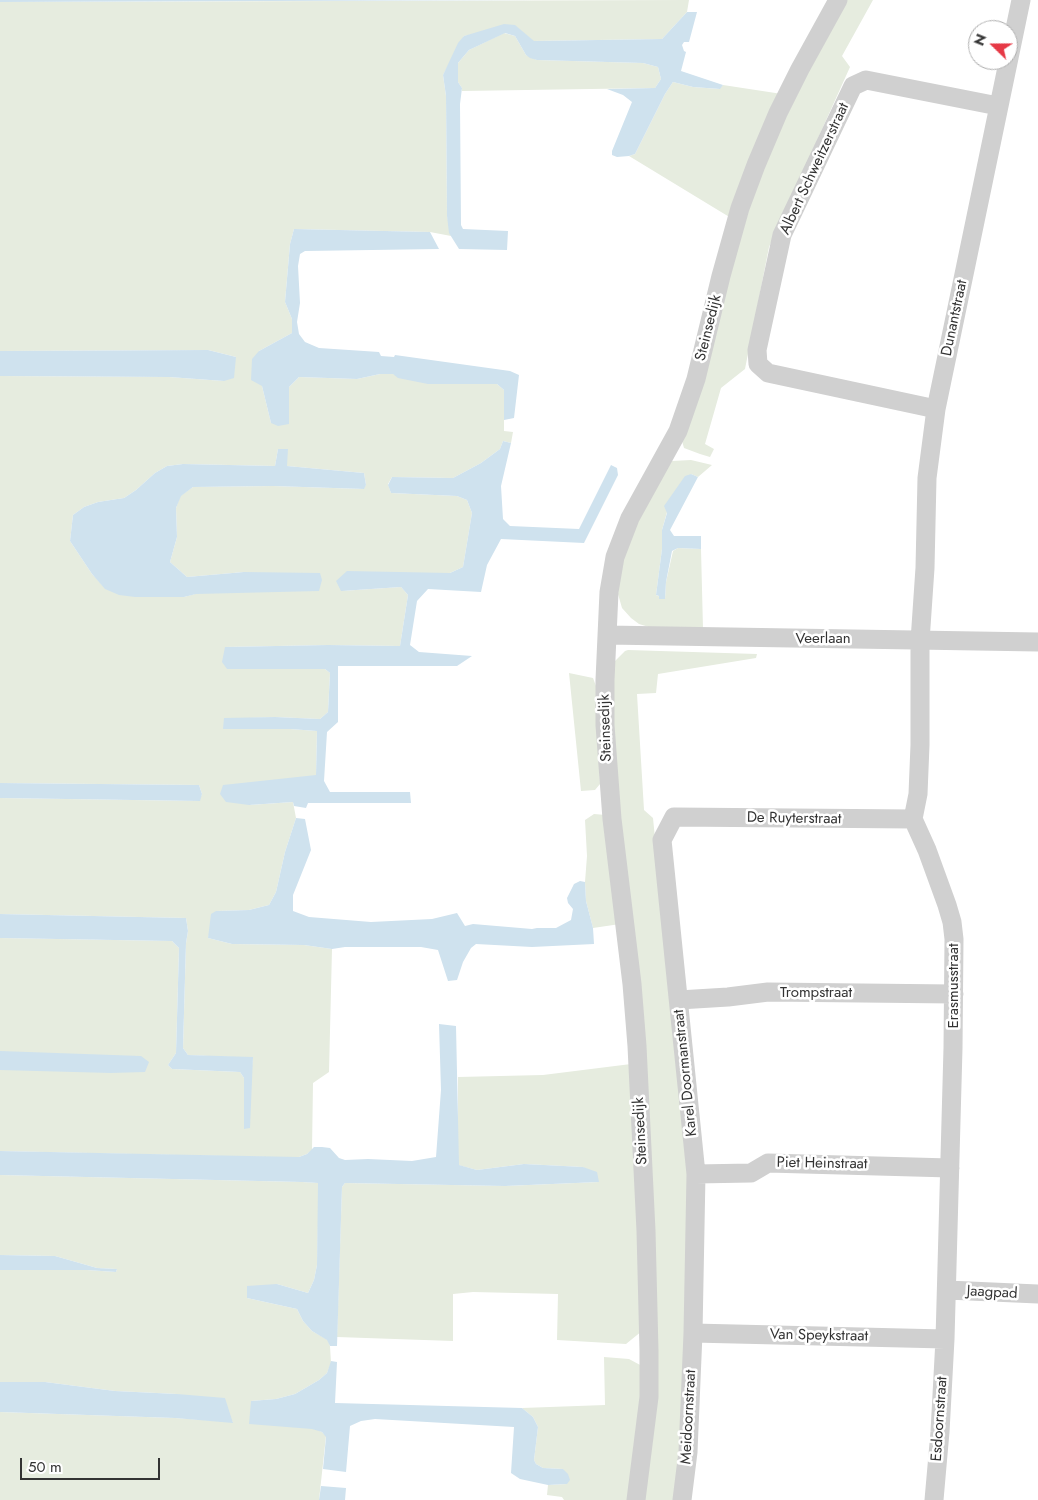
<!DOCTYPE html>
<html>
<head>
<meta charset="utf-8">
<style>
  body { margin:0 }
  #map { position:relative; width:1038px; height:1500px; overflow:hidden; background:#fff; font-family:Jost,sans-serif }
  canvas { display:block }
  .north { position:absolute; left:968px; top:20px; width:50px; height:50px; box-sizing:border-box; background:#fff; border:1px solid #adadad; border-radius:50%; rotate:292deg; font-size:14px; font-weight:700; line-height:20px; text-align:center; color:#333 }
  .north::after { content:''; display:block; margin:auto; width:18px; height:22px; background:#e63946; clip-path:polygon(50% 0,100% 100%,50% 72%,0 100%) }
  .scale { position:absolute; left:20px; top:1458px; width:140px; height:22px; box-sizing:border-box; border:2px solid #333; border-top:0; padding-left:6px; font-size:15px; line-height:18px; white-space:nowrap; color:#333; -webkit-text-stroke:4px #fff; paint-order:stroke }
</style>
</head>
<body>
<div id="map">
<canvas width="1038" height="1500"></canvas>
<div class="north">N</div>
<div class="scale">50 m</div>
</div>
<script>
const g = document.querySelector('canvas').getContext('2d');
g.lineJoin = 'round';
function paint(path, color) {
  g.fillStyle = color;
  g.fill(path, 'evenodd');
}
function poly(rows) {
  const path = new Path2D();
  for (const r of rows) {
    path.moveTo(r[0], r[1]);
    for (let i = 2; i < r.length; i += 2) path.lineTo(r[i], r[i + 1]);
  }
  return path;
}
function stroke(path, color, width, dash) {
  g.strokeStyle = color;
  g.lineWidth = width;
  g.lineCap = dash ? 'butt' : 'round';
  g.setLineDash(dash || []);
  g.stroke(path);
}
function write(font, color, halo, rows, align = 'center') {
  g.font = font + ' Jost,sans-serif';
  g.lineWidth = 5;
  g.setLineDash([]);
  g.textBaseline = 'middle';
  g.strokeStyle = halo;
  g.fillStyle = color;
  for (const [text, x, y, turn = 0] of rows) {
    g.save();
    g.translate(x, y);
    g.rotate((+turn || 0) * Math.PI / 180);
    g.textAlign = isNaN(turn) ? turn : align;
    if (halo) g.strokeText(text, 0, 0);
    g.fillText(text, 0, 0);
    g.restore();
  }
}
paint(poly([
  [689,0,687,12,662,39,533,41,515,26,464,36,443,75,446,96,447,215,451,236,430,232,294,229,290,244,285,302,292,319,292,333,259,351,262,386,271,423,289,424,289,387,299,377,357,379,380,374,393,374,470,383,497,384,504,390,504,431,513,432,511,443,503,441,500,449,481,463,453,478,392,477,388,484,391,493,457,496,467,500,472,513,463,567,450,573,341,591,401,587,408,595,400,646,328,645,225,647,325,669,330,673,328,712,320,719,275,717,224,719,290,729,317,731,316,775,249,805,293,802,296,818,285,852,276,892,269,905,249,910,216,911,208,938,232,944,304,945,332,949,329,1072,313,1083,312,1150,307,1154,299,1157,267,1157,0,1151,0,938,172,941,179,948,176,1053,168,1065,172,1069,240,1072,244,1078,244,1129,253,1058,188,1055,183,1048,186,943,188,931,186,918,0,914,0,798,199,801,202,794,199,785,0,783,0,376,169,377,224,381,236,357,208,350,0,351,0,2],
  [278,449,287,466,364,473,366,485,363,489,273,486,193,487,180,496,176,508,177,537,170,562,187,577,244,572,195,594,184,597,106,589,92,574,70,541,73,515,84,507,98,502,124,498,136,490,155,473,167,466,183,464,275,466],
  [844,0,873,0,842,56,850,67,769,247,745,369,721,388,705,444,714,449,710,457,700,454,684,448,682,441,761,168],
  [504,33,515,36,526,55,537,60,643,63,658,67,661,79,655,88,462,91,462,88,458,82,458,63,469,50],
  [673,82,693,87,719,89,723,85,782,94,731,218,629,156,635,154,665,94],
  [691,460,712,465,698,477,691,474,671,498,662,530,662,549,656,595,665,599,666,582,673,551,678,548,701,549,703,629,649,627,639,624,631,618,622,608,618,594,622,556,635,520,672,461],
  [628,650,757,654,756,658,658,674,656,693,637,694,644,810,653,818,688,1170,687,1286,677,1500,641,1500,653,1398,610,724,615,661,625,651],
  [569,673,593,678,596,686,600,784,595,790,581,791],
  [594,814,606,815,620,924,593,928,586,901,585,882,587,856,585,820],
  [631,1064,642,1331,626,1344,557,1340,558,1294,473,1292,453,1294,453,1341,337,1337,342,1187,345,1183,505,1186,599,1182,583,1167,524,1164,477,1170,458,1165,458,1077,543,1075],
  [0,1175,302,1182,319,1183,317,1265,314,1280,308,1293,277,1284,247,1298,297,1309,303,1321,312,1331,328,1340,330,1346,331,1363,327,1373,319,1380,295,1394,276,1399,251,1401,322,1432,326,1436,319,1500,0,1500,0,1412,175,1418,233,1422,177,1394,115,1391,45,1382,0,1382,0,1270,87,1270,116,1272,117,1269,97,1268,55,1256,0,1255],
  [604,1357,629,1359,642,1366,643,1395,630,1500,564,1500,562,1497,547,1495,548,1485,567,1484,563,1469,543,1468,536,1464,534,1460,538,1427,533,1417,522,1408,605,1405]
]), '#e6ecdf');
paint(poly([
  [0,0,535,0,0,2],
  [687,12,697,12,689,42,684,42,682,45,684,51,686,52,681,71,723,85,720,89,693,87,673,82,665,94,635,154,629,156,617,157,612,155,612,151,632,102,623,95,607,89,655,88,661,79,658,67,643,63,537,60,530,58,526,55,515,36,505,33,469,50,458,63,458,82,462,88,460,104,461,225,463,229,508,231,507,250,459,249,449,233,447,216,446,96,443,75,458,43,464,36,504,24,515,25,534,41,662,39],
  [294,229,430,232,439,249,305,251,300,254,298,266,300,303,297,322,299,334,305,342,319,348,379,352,381,356,394,357,395,355,510,371,519,375,514,418,504,420,504,390,497,384,428,384,398,378,393,374,380,374,357,379,299,377,289,387,289,424,278,426,271,423,262,386,251,380,252,359,259,351,292,333,292,319,285,302,290,244],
  [208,350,236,357,234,378,224,381,169,377,0,376,0,351],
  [503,441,511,443,501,486,503,519,510,526,579,529,611,465,617,468,618,475,584,543,501,539,487,565,481,592,428,589,417,601,410,645,419,652,472,656,457,666,338,666,338,722,327,732,324,781,330,792,410,792,411,803,308,803,306,808,294,806,293,802,249,805,226,802,220,794,223,785,316,775,317,731,290,729,223,729,224,718,275,717,320,719,328,712,330,673,325,669,227,669,222,662,225,647,328,645,400,646,408,595,401,587,341,591,336,581,347,571,450,573,463,567,472,513,467,500,457,496,391,493,388,485,392,477,453,478,481,463,500,449],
  [278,449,288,449,287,466,364,473,366,485,364,489,273,486,193,487,181,496,176,508,177,537,170,562,187,577,244,572,320,573,322,580,319,591,196,594,184,597,135,597,119,595,105,589,92,574,70,541,73,515,84,507,98,502,124,498,136,490,155,473,167,466,183,464,275,466],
  [691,474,698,477,670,530,674,536,701,536,701,549,678,548,672,551,666,582,665,599,659,599,659,596,656,595,662,549,662,530,667,513,664,506,685,476],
  [0,783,199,785,202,794,200,801,0,798],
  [296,818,305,819,311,850,293,895,293,911,309,917,371,922,432,919,457,913,465,926,473,924,532,929,537,928,556,928,571,920,573,909,568,903,567,898,574,884,580,881,585,882,586,901,593,928,594,944,532,947,476,944,471,948,463,962,457,980,448,981,438,950,421,947,345,947,332,949,304,945,232,944,208,938,211,914,216,911,249,910,269,905,276,892,285,852],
  [0,914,186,918,188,931,186,943,183,1048,188,1055,253,1057,250,1128,244,1129,244,1078,240,1072,172,1069,168,1065,176,1053,179,948,172,941,0,938],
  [439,1024,456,1026,459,1165,477,1170,524,1164,583,1167,597,1172,599,1182,505,1186,345,1183,342,1187,337,1346,330,1346,327,1340,312,1331,303,1321,297,1309,247,1298,247,1286,277,1284,308,1293,314,1280,317,1265,318,1183,302,1182,0,1175,0,1151,299,1157,307,1154,314,1147,322,1147,330,1148,339,1158,345,1160,368,1159,412,1161,436,1157,441,1090],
  [0,1051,141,1056,149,1062,145,1072,111,1073,0,1070],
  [0,1255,55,1256,97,1268,117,1269,116,1272,87,1270,0,1270],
  [331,1361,337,1362,335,1403,522,1408,533,1417,538,1427,534,1460,536,1464,543,1468,563,1469,568,1474,570,1480,567,1484,548,1485,520,1479,511,1473,514,1427,375,1419,361,1421,350,1426,346,1472,323,1469,326,1437,322,1432,312,1429,249,1424,251,1401,276,1399,295,1394,319,1380,327,1373],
  [0,1382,45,1382,115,1391,177,1394,225,1398,233,1423,175,1418,0,1412],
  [321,1486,346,1488,345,1500,319,1500]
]), '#cfe2ee');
stroke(poly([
  [936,409,768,373,758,364,757,350,782,235,853,86,866,80,998,106],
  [607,635,1038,642],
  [679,1000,728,997,768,992,954,994],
  [696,1174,751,1173,768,1163,950,1168],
  [947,1290,1038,1294],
  [693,1333,945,1339],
  [636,1500,649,1397,649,1351,646,1231,637,1046,632,984,612,819,605,725,605,680,609,592,615,557,630,518,678,431,696,379,721,276,740,208,756,165,778,113,800,69,838,0],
  [682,1500,688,1452,693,1333,696,1174,662,840,674,817,913,819],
  [934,1500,940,1432,945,1339,953,1048,954,939,952,922,947,905,927,850,913,819,918,794,920,745,920,641,925,568,927,478,936,409,1021,0]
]), '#d0d0d0', 19);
write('15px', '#333', '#fff', [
  ["Albert Schweitzerstraat",815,169,-65],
  ["Dunantstraat",955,318,-78],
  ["Steinsedijk",709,328,-76],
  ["Veerlaan",823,639],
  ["Steinsedijk",606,728,-92],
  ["De Ruyterstraat",794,819,1],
  ["Erasmusstraat",954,986,-90],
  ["Trompstraat",816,993],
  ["Karel Doormanstraat",686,1073,-96],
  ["Steinsedijk",641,1131,-93],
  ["Piet Heinstraat",822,1164,1],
  ["Jaagpad",992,1293,3],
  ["Van Speykstraat",819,1336,1],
  ["Meidoornstraat",689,1417,-87],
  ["Esdoornstraat",940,1419,-86]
]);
</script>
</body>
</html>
